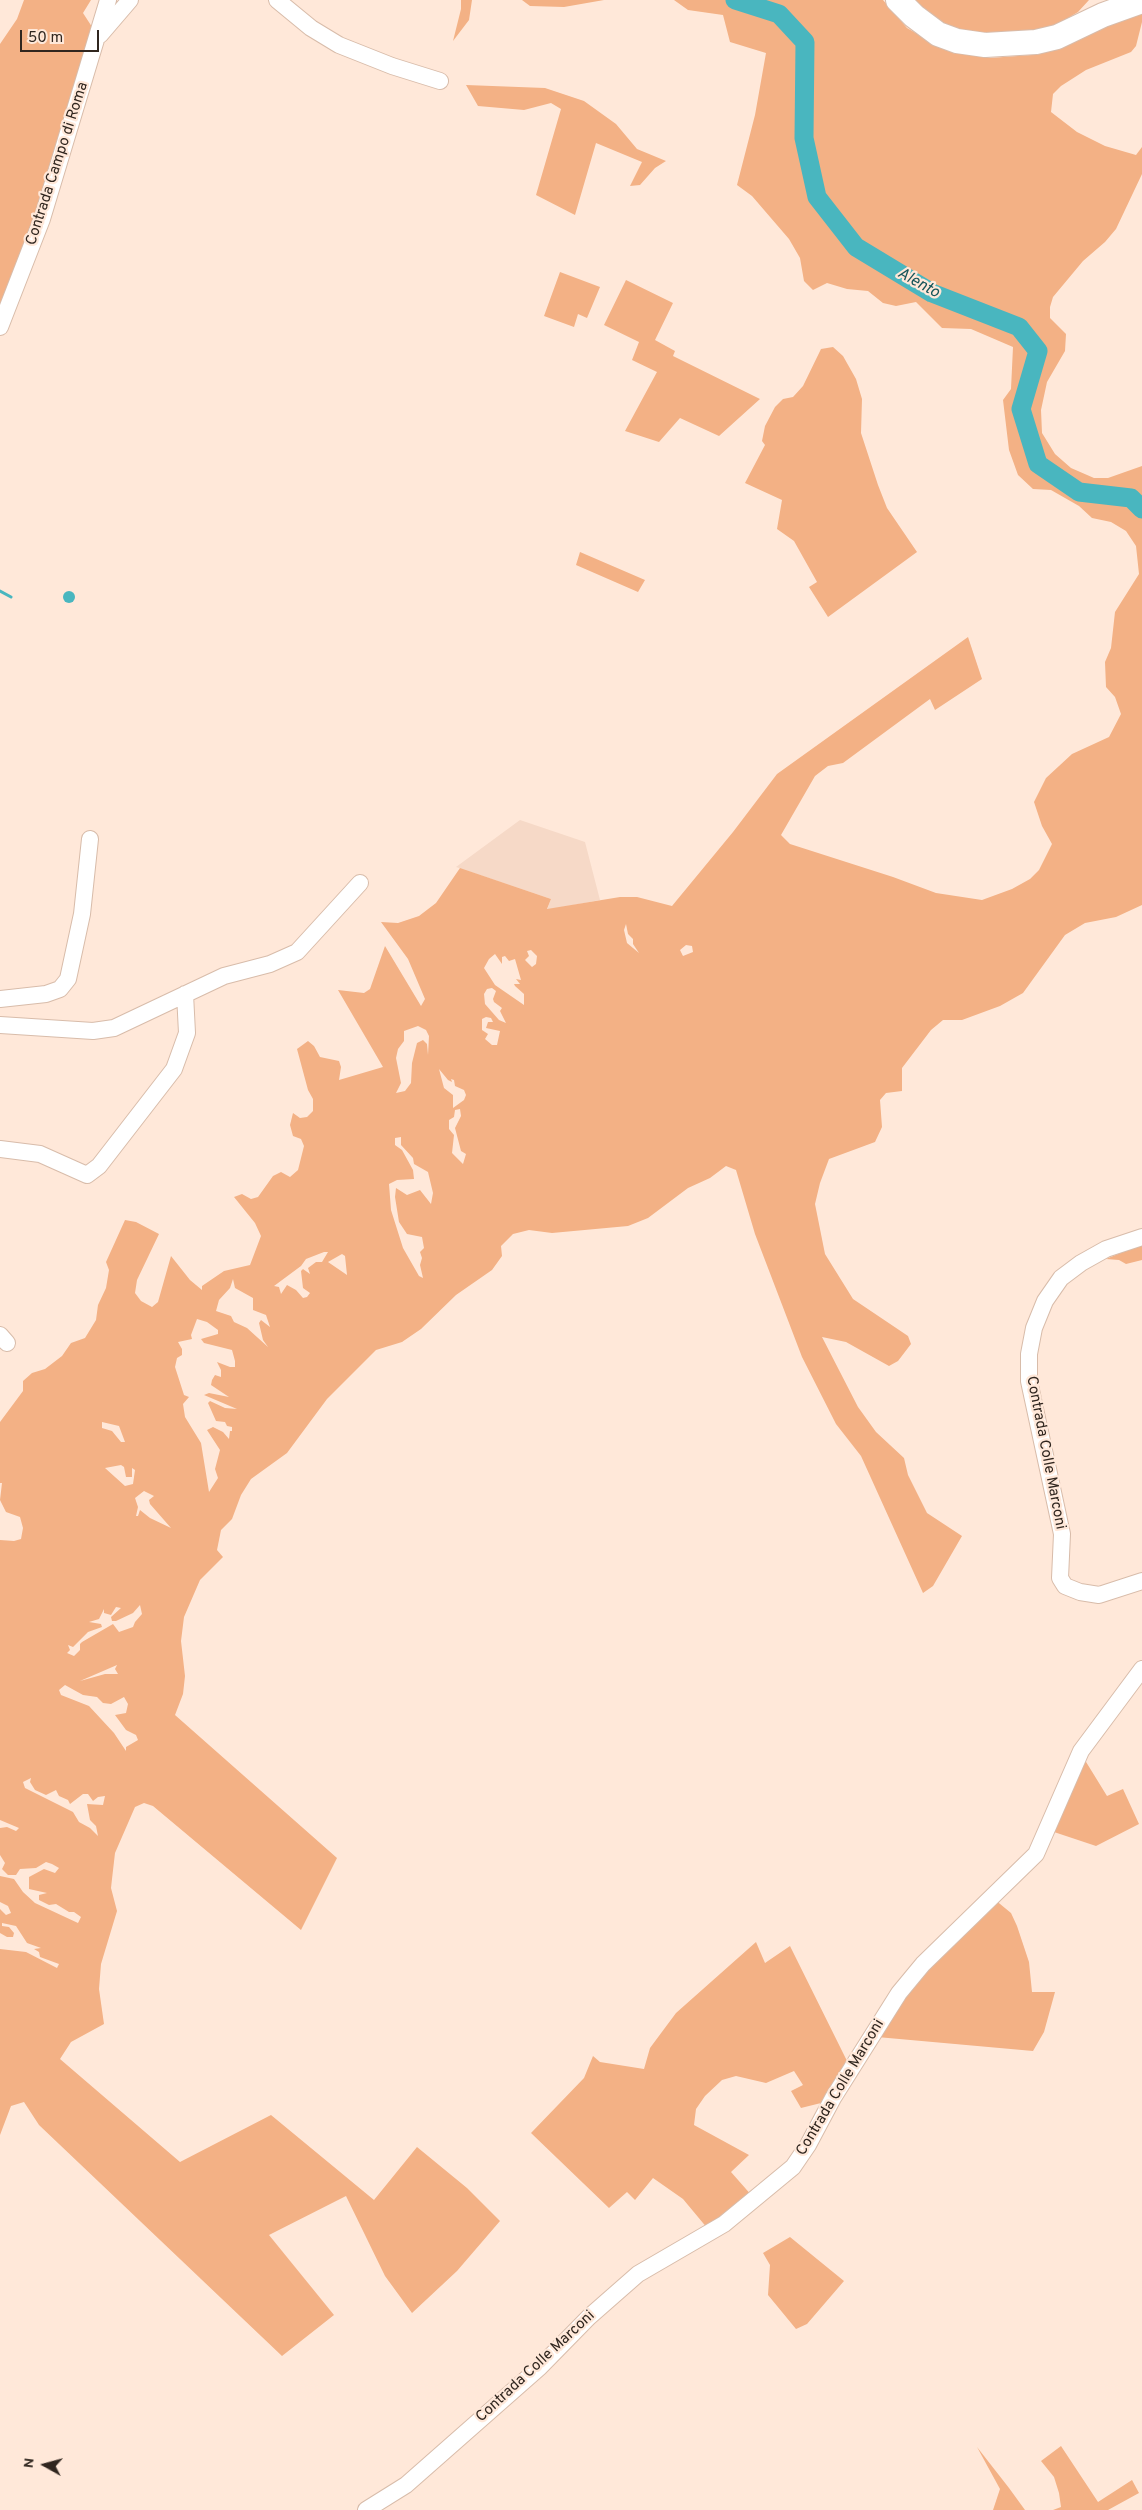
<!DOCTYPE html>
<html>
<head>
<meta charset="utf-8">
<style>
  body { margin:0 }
  #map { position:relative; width:1142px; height:2510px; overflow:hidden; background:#ffe8d9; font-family:Overpass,sans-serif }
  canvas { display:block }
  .north { position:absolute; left:20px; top:2440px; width:50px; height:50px; -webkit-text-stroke:4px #ffe8d9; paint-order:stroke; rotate:277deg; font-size:14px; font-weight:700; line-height:20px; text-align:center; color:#30261f }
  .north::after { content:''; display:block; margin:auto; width:18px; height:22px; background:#30261f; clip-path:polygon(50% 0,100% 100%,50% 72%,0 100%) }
  .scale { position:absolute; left:20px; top:30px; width:79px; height:22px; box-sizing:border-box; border:2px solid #30261f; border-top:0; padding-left:6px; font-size:15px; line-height:18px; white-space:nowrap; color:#30261f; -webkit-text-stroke:4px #ffe8d9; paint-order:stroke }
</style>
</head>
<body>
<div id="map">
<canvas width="1142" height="2510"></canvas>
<div class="north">N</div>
<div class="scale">50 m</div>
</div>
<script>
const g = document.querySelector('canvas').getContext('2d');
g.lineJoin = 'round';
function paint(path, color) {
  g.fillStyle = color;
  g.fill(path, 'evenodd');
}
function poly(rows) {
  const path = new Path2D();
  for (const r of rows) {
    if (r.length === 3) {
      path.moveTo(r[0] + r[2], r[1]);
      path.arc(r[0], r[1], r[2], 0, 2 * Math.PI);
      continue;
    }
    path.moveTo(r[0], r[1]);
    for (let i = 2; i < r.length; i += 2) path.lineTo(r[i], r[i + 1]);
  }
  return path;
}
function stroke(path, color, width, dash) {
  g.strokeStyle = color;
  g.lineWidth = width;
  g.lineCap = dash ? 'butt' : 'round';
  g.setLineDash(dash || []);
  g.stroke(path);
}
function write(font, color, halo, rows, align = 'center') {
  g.font = font + ' Overpass,sans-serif';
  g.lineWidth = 4.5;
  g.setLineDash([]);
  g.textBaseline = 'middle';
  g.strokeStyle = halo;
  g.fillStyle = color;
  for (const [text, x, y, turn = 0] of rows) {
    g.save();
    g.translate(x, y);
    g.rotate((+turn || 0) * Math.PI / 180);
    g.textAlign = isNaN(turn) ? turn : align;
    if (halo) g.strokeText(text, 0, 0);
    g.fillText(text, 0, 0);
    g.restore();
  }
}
paint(poly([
  [520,820,585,842,600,900,547,910,551,899,456,867]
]), '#f6d9c7');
paint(poly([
  [24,0,91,0,83,13,94,30,87,40,87,54,71,113,0,321,0,44,17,19],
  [461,0,472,0,469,20,453,41,461,9],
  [522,0,604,0,564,7,530,6],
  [674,0,883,0,907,28,933,43,952,52,990,58,1031,55,1058,47,1142,8,1142,22,1136,46,1131,52,1086,70,1061,86,1053,94,1051,112,1077,132,1105,146,1136,155,1142,147,1142,174,1116,229,1105,242,1083,261,1053,297,1050,307,1050,318,1066,334,1065,351,1047,382,1041,410,1042,433,1055,454,1071,468,1094,478,1108,478,1142,466,1142,905,1116,917,1085,923,1065,935,1023,993,1000,1006,962,1020,943,1020,931,1030,902,1068,902,1091,886,1093,880,1100,882,1127,875,1142,829,1159,820,1183,815,1204,825,1254,853,1299,908,1336,911,1344,898,1361,889,1366,846,1342,822,1337,858,1407,876,1432,904,1458,908,1475,927,1513,962,1536,933,1586,923,1593,861,1456,836,1424,802,1357,755,1234,736,1170,726,1166,710,1178,688,1188,648,1218,628,1226,552,1233,529,1230,513,1234,501,1246,502,1256,492,1270,456,1295,421,1329,402,1342,376,1350,327,1399,287,1453,251,1479,241,1495,232,1519,221,1530,217,1550,223,1557,200,1580,184,1617,181,1641,185,1676,183,1694,175,1715,337,1858,301,1930,153,1806,144,1803,135,1807,115,1853,112,1879,111,1888,117,1911,101,1964,99,1989,104,2024,71,2042,60,2059,180,2162,271,2115,374,2200,417,2147,467,2188,500,2221,457,2271,412,2313,385,2276,346,2196,269,2235,334,2315,282,2356,39,2125,24,2102,11,2106,0,2135,0,1949,26,1952,57,1968,59,1964,40,1957,39,1952,34,1949,41,1948,27,1943,16,1926,2,1923,2,1926,9,1927,14,1933,13,1937,7,1937,0,1933,0,1909,6,1915,11,1913,8,1906,0,1902,0,1876,14,1879,23,1892,35,1903,78,1923,81,1917,74,1912,69,1912,56,1904,49,1905,39,1900,39,1895,47,1893,29,1889,29,1877,44,1869,55,1873,59,1868,52,1864,46,1862,36,1868,20,1869,16,1875,8,1875,2,1869,5,1863,0,1855,0,1828,7,1827,16,1831,19,1828,0,1820,0,1540,14,1541,21,1539,23,1528,20,1517,6,1512,0,1500,2,1483,0,1483,0,1422,23,1391,23,1381,32,1373,45,1369,62,1356,71,1343,85,1338,96,1320,98,1305,106,1288,109,1270,106,1262,125,1220,136,1222,159,1234,137,1280,135,1293,141,1301,152,1307,158,1302,171,1256,190,1280,202,1290,202,1286,224,1271,250,1265,261,1236,255,1223,234,1197,242,1194,251,1199,258,1197,273,1176,281,1172,290,1177,298,1170,304,1146,301,1139,293,1136,290,1125,293,1113,300,1118,307,1117,313,1111,313,1099,308,1090,297,1049,308,1041,314,1046,320,1057,339,1061,341,1067,339,1080,383,1067,338,990,364,993,370,989,385,946,421,1006,425,999,408,959,381,922,398,923,419,916,436,903,460,868,551,899,547,909,620,897,637,897,672,906,733,832,777,774,968,637,982,679,935,710,930,699,843,763,828,766,815,776,781,835,790,844,893,877,936,893,982,900,1012,889,1030,879,1039,870,1052,844,1042,826,1034,802,1046,778,1072,754,1109,737,1121,714,1115,697,1106,687,1105,662,1111,648,1115,612,1139,574,1136,546,1126,531,1111,522,1092,518,1079,506,1051,490,1033,489,1018,475,1009,450,1003,400,1011,389,1013,347,971,329,942,328,916,302,896,306,883,303,868,291,847,289,827,283,813,290,804,281,800,258,789,239,752,196,737,185,755,115,766,53,730,42,723,15,688,10],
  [626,924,628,934,633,939,633,944,639,953,627,943,624,930],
  [686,945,692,946,693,952,683,956,680,950],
  [531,950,537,956,536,964,532,967,525,960,529,956,527,951],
  [495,954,502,964,502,957,505,956,509,961,515,959,521,980,516,979,520,984,514,984,515,986,524,994,524,1005,495,985,484,968,489,959],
  [492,988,496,991,493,999,494,1002,502,1008,500,1011,506,1023,499,1020,485,1004,484,994,487,989],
  [486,1017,491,1018,493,1022,488,1022,486,1028,500,1031,497,1045,492,1045,485,1039,488,1034,482,1030,482,1019],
  [418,1026,426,1030,429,1036,428,1055,427,1044,423,1040,417,1043,412,1063,411,1083,405,1091,396,1093,401,1083,396,1058,398,1049,404,1041,404,1031],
  [439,1069,448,1080,452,1082,451,1079,454,1080,455,1086,464,1090,466,1095,464,1100,453,1108,453,1095,444,1088],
  [460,1109,461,1116,455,1128,461,1151,466,1154,463,1164,452,1153,454,1135,449,1129,449,1120,454,1117,455,1110],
  [401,1137,401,1145,413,1158,414,1164,428,1172,433,1193,431,1204,420,1190,407,1195,396,1188,395,1197,399,1222,407,1234,422,1237,424,1248,420,1252,422,1258,420,1265,423,1278,419,1276,403,1248,391,1210,389,1184,397,1180,414,1179,413,1170,402,1150,395,1145,395,1138],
  [324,1252,328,1252,322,1262,316,1262,308,1268,310,1274,303,1269,301,1271,303,1288,310,1293,307,1297,303,1298,296,1290,287,1285,281,1294,279,1287,274,1286,301,1266,306,1259],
  [342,1254,345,1256,347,1275,328,1262],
  [233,1279,235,1288,253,1298,253,1310,266,1315,270,1327,261,1320,259,1323,263,1340,268,1347,247,1328,234,1322,231,1316,216,1311,219,1300,230,1288],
  [197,1319,207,1322,218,1330,218,1334,201,1339,204,1343,232,1350,235,1361,235,1367,230,1367,217,1362,221,1370,221,1377,215,1375,212,1380,211,1385,229,1397,209,1393,204,1395,237,1409,225,1408,210,1401,208,1403,216,1421,225,1422,227,1426,232,1427,232,1431,230,1431,229,1439,223,1432,213,1427,207,1430,220,1450,215,1469,218,1478,209,1492,201,1443,185,1417,183,1404,189,1397,184,1395,175,1367,177,1358,182,1355,182,1349,178,1342,192,1339,191,1335],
  [102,1422,119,1426,125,1442,121,1442,112,1431,102,1428],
  [121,1465,124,1467,126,1477,132,1477,132,1468,135,1470,133,1484,125,1486,105,1468],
  [144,1491,154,1496,149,1500,150,1504,171,1528,150,1518,140,1510,138,1516,136,1516,138,1507,135,1498],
  [140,1605,142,1614,135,1622,133,1627,119,1632,113,1624,82,1642,80,1644,80,1650,74,1656,67,1653,70,1650,68,1645,73,1647,88,1632,102,1627,101,1624,89,1622,99,1619,104,1609,104,1613,111,1615,116,1607,121,1608,111,1617,112,1621,116,1621,133,1613],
  [117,1665,115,1669,118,1674,105,1674,80,1681],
  [65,1685,83,1695,97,1697,103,1703,111,1704,124,1697,128,1704,126,1713,115,1715,126,1730,136,1735,138,1740,126,1747,126,1751,114,1733,89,1706,61,1695,59,1690],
  [31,1778,30,1782,35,1790,46,1795,56,1790,59,1796,68,1800,70,1804,83,1794,88,1794,93,1801,98,1797,105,1796,103,1805,87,1804,90,1820,96,1826,98,1836,90,1828,79,1822,73,1812,25,1788,23,1782],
  [908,0,1089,0,1078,12,1063,21,1025,37,957,33],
  [466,85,545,88,584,101,616,124,637,149,666,161,655,168,640,185,630,186,642,162,596,143,575,215,536,195,561,109,551,103,524,110,478,106],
  [560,272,600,287,587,318,578,314,574,327,544,316],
  [626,280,673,303,655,340,675,351,673,356,760,399,719,436,680,418,659,442,625,431,657,372,632,360,639,342,604,325],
  [833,347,843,356,856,379,862,399,861,433,878,485,887,508,917,552,828,617,809,587,817,582,794,541,777,529,782,500,745,483,765,445,762,441,765,426,775,407,783,399,793,397,803,386,821,349],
  [580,552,645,580,638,592,576,565],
  [1142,1244,1142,1260,1126,1264,1119,1260,1106,1259],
  [1083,1757,1107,1796,1123,1789,1139,1824,1096,1846,1054,1832],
  [994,1899,1011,1913,1017,1926,1029,1962,1032,1992,1055,1992,1044,2032,1033,2051,877,2037,908,1988],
  [756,1942,765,1963,790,1946,850,2067,829,2101,801,2108,791,2091,803,2085,794,2071,766,2083,736,2076,722,2080,705,2096,696,2109,694,2125,749,2155,731,2172,753,2197,708,2229,683,2199,653,2178,635,2200,627,2192,609,2208,531,2133,584,2078,593,2056,600,2062,644,2069,650,2048,676,2013],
  [790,2237,844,2281,807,2324,796,2329,768,2295,770,2265,763,2253],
  [1061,2446,1098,2502,1132,2480,1139,2493,1108,2510,1053,2510,1061,2507,1059,2493,1054,2477,1041,2461],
  [977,2447,1009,2488,1025,2510,993,2510,1000,2489]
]), '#f3b185');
paint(poly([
  [69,597,6]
]), '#49b6bf');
stroke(poly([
  [0,591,11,597]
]), '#49b6bf', 3);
stroke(poly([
  [735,0,779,14,805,42,804,138,817,197,856,247,932,293,1019,327,1038,351,1021,409,1038,464,1079,492,1131,498,1142,509]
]), '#49b6bf', 19);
const minor = poly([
  [277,0,311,28,339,45,392,66,440,81],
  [100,35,130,0],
  [0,327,42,219,108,0],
  [0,999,46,994,60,989,68,979,82,914,90,839],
  [0,1025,93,1031,114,1028,224,976,270,964,297,952,360,883],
  [0,1149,40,1154,87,1175,99,1166,174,1069,187,1033,185,994],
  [1142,1237,1106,1249,1081,1263,1061,1278,1045,1301,1034,1328,1029,1354,1029,1381,1062,1534,1060,1578,1065,1586,1080,1592,1099,1595,1142,1581],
  [0,1335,7,1343],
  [366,2510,406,2485,540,2367,589,2317,638,2274,724,2224,793,2167,808,2145,833,2098,899,1993,923,1964,1036,1854,1081,1751,1142,1669]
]);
const highway = poly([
  [898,0,914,16,938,34,957,41,985,45,1036,42,1057,37,1103,15,1142,1]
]);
stroke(minor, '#d8bcaa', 18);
stroke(highway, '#d8bcaa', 26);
stroke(minor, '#fff', 16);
stroke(highway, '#fff', 24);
write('15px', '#30261f', '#ffe8d9', [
  ["Contrada Campo di Roma",58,164,-72],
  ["Contrada Colle Marconi",1045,1453,79],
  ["Contrada Colle Marconi",841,2088,-59],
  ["Contrada Colle Marconi",536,2367,-43]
]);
write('italic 16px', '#17555a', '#ffe8d9', [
  ["Alento",918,284,29]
]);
</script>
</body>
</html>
